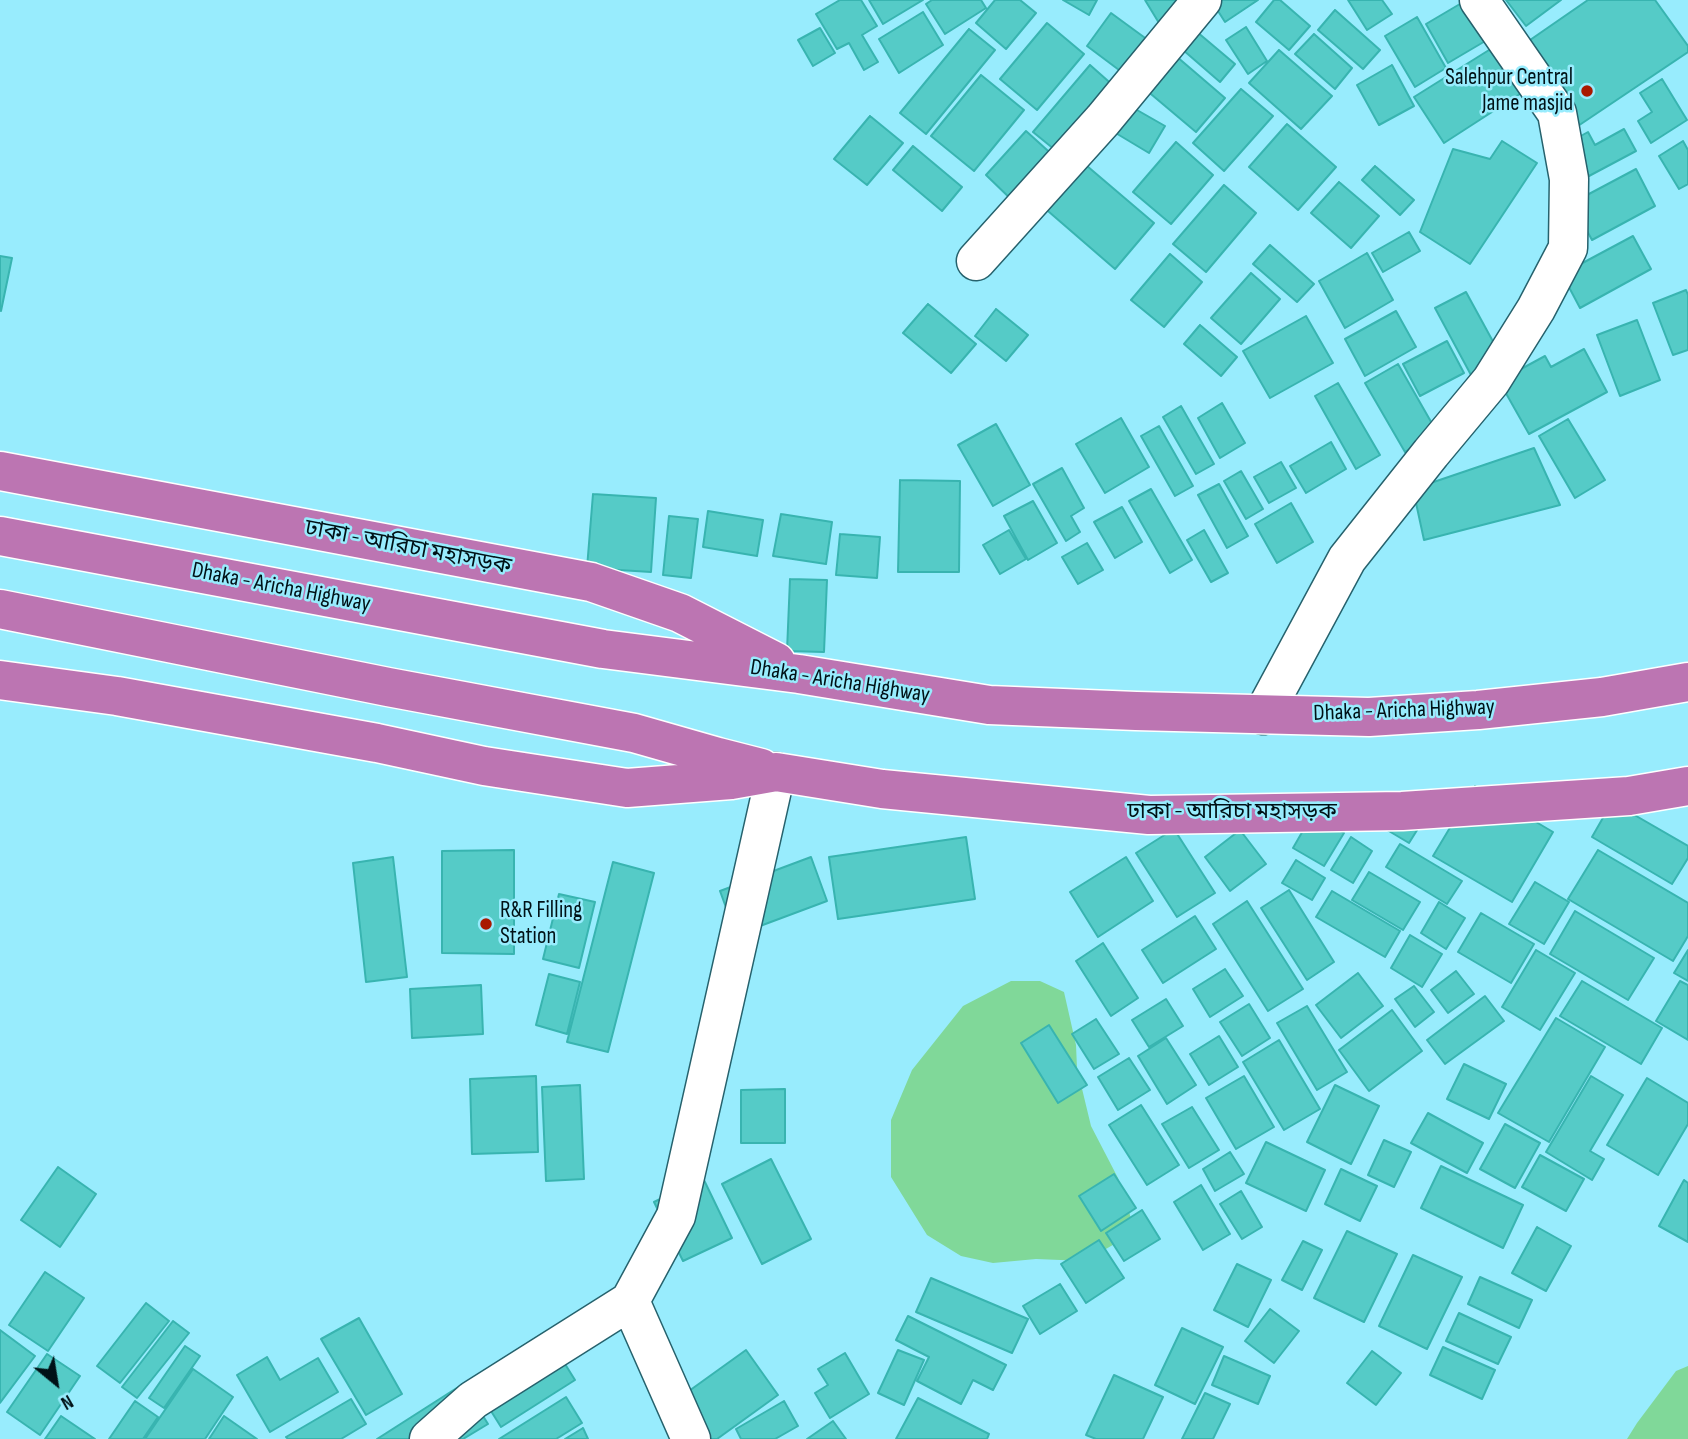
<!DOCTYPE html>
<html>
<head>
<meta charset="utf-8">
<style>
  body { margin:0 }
  #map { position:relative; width:1688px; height:1439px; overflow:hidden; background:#98ecfd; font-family:"Sofia Sans Condensed",sans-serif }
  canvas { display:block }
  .north { position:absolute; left:21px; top:1348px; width:70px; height:70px; -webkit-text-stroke:5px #98ecfd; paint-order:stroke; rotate:150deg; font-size:19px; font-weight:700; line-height:28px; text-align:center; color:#001116 }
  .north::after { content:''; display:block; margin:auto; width:24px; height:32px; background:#001116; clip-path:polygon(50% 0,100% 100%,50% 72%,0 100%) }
</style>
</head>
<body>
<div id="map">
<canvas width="1688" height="1439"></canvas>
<div class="north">N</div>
</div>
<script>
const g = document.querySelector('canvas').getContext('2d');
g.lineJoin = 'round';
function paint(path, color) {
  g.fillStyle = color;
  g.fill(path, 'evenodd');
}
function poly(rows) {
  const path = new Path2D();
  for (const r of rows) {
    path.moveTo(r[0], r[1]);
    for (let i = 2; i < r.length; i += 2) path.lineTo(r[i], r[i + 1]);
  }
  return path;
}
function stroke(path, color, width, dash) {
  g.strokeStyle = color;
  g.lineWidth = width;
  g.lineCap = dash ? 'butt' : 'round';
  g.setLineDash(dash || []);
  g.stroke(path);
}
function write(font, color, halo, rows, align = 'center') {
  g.font = font + ' "Sofia Sans Condensed","Noto Sans Bengali",sans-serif';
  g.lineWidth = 5;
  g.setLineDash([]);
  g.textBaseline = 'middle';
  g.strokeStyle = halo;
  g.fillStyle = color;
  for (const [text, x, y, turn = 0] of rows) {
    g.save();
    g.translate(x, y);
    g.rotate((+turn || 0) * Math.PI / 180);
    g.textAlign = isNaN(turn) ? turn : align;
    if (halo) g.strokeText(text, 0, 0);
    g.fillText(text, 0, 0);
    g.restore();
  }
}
paint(poly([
  [1011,981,1040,981,1064,992,1076,1045,1077,1068,1091,1126,1118,1178,1128,1206,1131,1220,1118,1242,1085,1261,1036,1259,993,1263,961,1256,927,1235,891,1177,891,1120,912,1070,963,1006],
  [1688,1366,1688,1439,1627,1439,1637,1423,1676,1371]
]), '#80d899');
const building = poly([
  [840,0,861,0,877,26,862,35,878,62,864,70,849,43,837,49,816,14,840,0],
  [869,0,923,0,883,24,869,0],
  [932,0,981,0,986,8,945,34,926,4,932,0],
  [995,0,1020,0,1036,13,1006,49,976,23,995,0],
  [1063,0,1097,0,1089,15,1063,0],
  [1145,0,1184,0,1159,23,1145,0],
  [1211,0,1258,0,1225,22,1211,0],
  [1274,0,1280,0,1310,26,1289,50,1256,22,1274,0],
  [1348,0,1382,0,1392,14,1367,30,1348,0],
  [1506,0,1561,0,1526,26,1506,0],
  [1588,0,1655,0,1688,46,1688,52,1572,130,1517,49,1588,0],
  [1465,1,1487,40,1448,63,1426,24,1465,1],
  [1335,10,1380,50,1363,69,1318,30,1335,10],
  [923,12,943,45,899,73,879,39,923,12],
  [1111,13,1152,43,1127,76,1087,46,1111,13],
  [1417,17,1446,68,1415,87,1385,36,1417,17],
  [1047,23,1084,54,1037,110,1000,79,1047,23],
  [1190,26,1235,64,1220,82,1175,43,1190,26],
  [1246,27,1267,61,1248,74,1226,40,1246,27],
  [820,28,835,53,813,66,798,40,820,28],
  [969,29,995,50,926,134,900,113,969,29],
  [1314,34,1352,68,1335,89,1295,54,1314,34],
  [1497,45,1526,90,1444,143,1414,97,1497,45],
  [1169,50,1225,98,1196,132,1139,84,1169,50],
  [1279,50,1332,96,1301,129,1249,83,1279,50],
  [1090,65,1116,88,1060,154,1033,132,1090,65],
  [1392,65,1414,106,1379,125,1357,85,1392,65],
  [981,75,1024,110,974,171,931,136,981,75],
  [1662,79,1687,120,1651,143,1638,121,1652,112,1640,93,1662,79],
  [1241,89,1273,116,1224,171,1193,143,1241,89],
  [1130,106,1165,126,1149,153,1114,132,1130,106],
  [870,116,903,143,867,185,834,159,870,116],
  [1287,124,1336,167,1298,210,1249,167,1287,124],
  [1624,129,1636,151,1589,176,1570,142,1588,132,1595,145,1624,129],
  [1026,131,1057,159,1016,204,986,175,1026,131],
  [1502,141,1537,163,1470,264,1420,232,1453,149,1490,159,1502,141],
  [1683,141,1688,150,1688,184,1679,189,1659,156,1683,141],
  [1176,142,1213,175,1171,224,1133,192,1176,142],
  [913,146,962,187,942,211,893,170,913,146],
  [1080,160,1154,223,1115,269,1041,205,1080,160],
  [1375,166,1414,200,1400,215,1362,180,1375,166],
  [1636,169,1655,206,1592,240,1572,203,1636,169],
  [1339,182,1379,216,1351,248,1311,213,1339,182],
  [1224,185,1256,213,1206,272,1173,244,1224,185],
  [1409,232,1420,251,1383,272,1372,253,1409,232],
  [1633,236,1651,269,1580,308,1562,274,1633,236],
  [1270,245,1314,284,1297,302,1253,264,1270,245],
  [1367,253,1393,300,1345,328,1319,281,1367,253],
  [1170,254,1202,282,1164,327,1131,300,1170,254],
  [0,256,12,258,1,311,0,310,0,256],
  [1251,273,1280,299,1241,344,1211,318,1251,273],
  [1686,290,1688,295,1688,350,1673,355,1653,303,1686,290],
  [1466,292,1502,358,1471,375,1435,308,1466,292],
  [928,304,976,344,951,373,903,333,928,304],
  [996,309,1028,335,1006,361,975,336,996,309],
  [1396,311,1416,347,1365,376,1345,339,1396,311],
  [1306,316,1333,363,1270,398,1243,351,1306,316],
  [1637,320,1660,380,1620,396,1597,335,1637,320],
  [1200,325,1237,357,1221,376,1184,344,1200,325],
  [1447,341,1464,373,1420,396,1403,364,1447,341],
  [1584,349,1607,392,1529,434,1499,381,1545,356,1551,367,1584,349],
  [1398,364,1438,434,1405,452,1365,383,1398,364],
  [1338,383,1380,455,1356,469,1315,396,1338,383],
  [1222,403,1245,443,1220,458,1198,418,1222,403],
  [1181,406,1214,464,1196,474,1163,417,1181,406],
  [1121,418,1149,467,1105,493,1076,444,1121,418],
  [1568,419,1605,480,1575,498,1539,436,1568,419],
  [996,424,1030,485,993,506,958,445,996,424],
  [1159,426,1193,486,1175,496,1141,436,1159,426],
  [1331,442,1346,469,1306,493,1290,466,1331,442],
  [1534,448,1560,505,1424,540,1413,489,1534,448],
  [1281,462,1296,488,1269,503,1254,477,1281,462],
  [1062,468,1084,508,1071,516,1080,532,1066,541,1033,484,1062,468],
  [1241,471,1263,509,1246,519,1224,481,1241,471],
  [900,480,960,481,959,572,898,572,900,480],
  [1219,484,1248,536,1227,548,1198,495,1219,484],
  [1151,489,1192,560,1170,573,1129,501,1151,489],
  [593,494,656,498,651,572,587,568,593,494],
  [1033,501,1057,543,1028,560,1004,516,1033,501],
  [1291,503,1313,542,1277,563,1255,524,1291,503],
  [1122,507,1142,542,1115,558,1094,522,1122,507],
  [708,511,763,520,757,556,703,547,708,511],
  [781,514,832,522,826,564,773,556,781,514],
  [669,516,698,519,691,578,663,575,669,516],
  [1009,530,1026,559,1000,574,983,545,1009,530],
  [1204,530,1228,573,1211,582,1187,540,1204,530],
  [840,534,880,537,877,578,836,575,840,534],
  [1087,543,1103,570,1078,584,1062,557,1087,543],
  [790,579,827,580,824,652,787,651,790,579],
  [1475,786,1553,832,1512,902,1433,856,1475,786],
  [1612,802,1688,846,1688,858,1672,884,1592,837,1612,802],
  [1312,815,1344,833,1324,866,1293,848,1312,815],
  [1424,819,1409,843,1372,821,1424,819],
  [1174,829,1215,893,1177,917,1136,853,1174,829],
  [1240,830,1266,864,1230,891,1205,857,1240,830],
  [966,837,975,899,838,919,829,857,966,837],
  [1351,837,1372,851,1353,883,1331,870,1351,837],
  [1400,844,1462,881,1447,904,1386,867,1400,844],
  [514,850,514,954,442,953,442,851,514,850],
  [1598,850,1688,903,1688,936,1673,961,1568,899,1598,850],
  [393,857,407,977,366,982,353,863,393,857],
  [811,857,827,901,736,935,720,891,811,857],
  [1126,857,1153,901,1098,937,1070,892,1126,857],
  [1296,860,1325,878,1312,900,1282,883,1296,860],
  [613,862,654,873,608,1052,567,1042,613,862],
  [1369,872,1420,902,1403,930,1352,900,1369,872],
  [1535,882,1569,902,1544,944,1509,924,1535,882],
  [1289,890,1334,962,1307,980,1261,908,1289,890],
  [1332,891,1400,931,1385,957,1316,917,1332,891],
  [559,894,595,902,579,968,543,959,559,894],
  [1247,901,1303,989,1268,1011,1213,924,1247,901],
  [1439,902,1465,918,1446,949,1421,933,1439,902],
  [1575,911,1654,958,1628,1000,1550,954,1575,911],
  [1481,913,1534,944,1511,983,1458,952,1481,913],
  [1195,916,1216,949,1163,983,1142,950,1195,916],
  [1410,935,1442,954,1422,987,1391,968,1410,935],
  [1103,943,1138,998,1111,1016,1076,961,1103,943],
  [1536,950,1575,973,1540,1030,1502,1007,1536,950],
  [1688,950,1688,981,1674,973,1688,950],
  [1225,969,1243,996,1210,1017,1193,989,1225,969],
  [1456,971,1474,994,1448,1013,1431,990,1456,971],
  [1358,973,1383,1006,1341,1038,1316,1005,1358,973],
  [549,974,580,982,567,1034,536,1025,549,974],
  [1582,981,1662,1028,1641,1064,1560,1016,1582,981],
  [1680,981,1688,985,1688,1040,1656,1021,1680,981],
  [481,985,483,1034,412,1038,410,989,481,985],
  [1414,986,1434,1012,1415,1027,1395,999,1414,986],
  [1485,996,1504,1021,1445,1064,1427,1040,1485,996],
  [1166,999,1183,1026,1149,1047,1132,1020,1166,999],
  [1249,1004,1270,1038,1242,1056,1220,1022,1249,1004],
  [1307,1006,1347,1072,1317,1090,1277,1023,1307,1006],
  [1392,1010,1422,1051,1369,1091,1339,1050,1392,1010],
  [1556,1018,1605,1047,1549,1142,1498,1113,1556,1018],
  [1096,1019,1119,1054,1094,1069,1072,1034,1096,1019],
  [1049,1025,1087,1085,1058,1103,1021,1043,1049,1025],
  [1219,1036,1238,1067,1209,1085,1190,1054,1219,1036],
  [1166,1038,1196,1085,1167,1104,1138,1056,1166,1038],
  [1279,1040,1320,1109,1284,1130,1243,1062,1279,1040],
  [1129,1058,1150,1090,1118,1110,1098,1077,1129,1058],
  [1464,1064,1506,1084,1489,1119,1447,1099,1464,1064],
  [536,1076,538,1152,472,1154,470,1079,536,1076],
  [1244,1076,1274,1127,1236,1149,1206,1098,1244,1076],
  [1591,1076,1623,1095,1590,1151,1604,1159,1592,1180,1546,1152,1591,1076],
  [1647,1078,1688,1103,1688,1124,1658,1175,1607,1145,1647,1078],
  [580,1085,584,1179,546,1181,542,1087,580,1085],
  [1335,1085,1379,1106,1351,1164,1307,1142,1335,1085],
  [785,1089,785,1143,741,1143,741,1090,785,1089],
  [1141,1105,1179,1165,1147,1185,1109,1125,1141,1105],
  [1192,1107,1219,1150,1189,1168,1162,1124,1192,1107],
  [1428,1113,1483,1143,1467,1173,1411,1143,1428,1113],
  [1505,1124,1540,1143,1515,1188,1480,1169,1505,1124],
  [1384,1140,1411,1152,1394,1187,1368,1175,1384,1140],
  [1266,1142,1325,1170,1306,1211,1246,1183,1266,1142],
  [1230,1152,1244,1174,1215,1191,1203,1169,1230,1152],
  [1540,1155,1584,1179,1566,1211,1522,1187,1540,1155],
  [771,1159,811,1239,762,1264,722,1184,771,1159],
  [1441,1166,1523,1205,1503,1248,1421,1208,1441,1166],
  [58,1167,96,1194,60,1247,21,1220,58,1167],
  [1341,1169,1377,1186,1360,1221,1325,1204,1341,1169],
  [1114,1174,1136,1208,1101,1231,1079,1196,1114,1174],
  [703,1178,732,1238,683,1261,654,1202,703,1178],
  [1684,1180,1688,1183,1688,1242,1659,1226,1684,1180],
  [1201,1185,1230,1234,1203,1250,1174,1202,1201,1185],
  [1241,1191,1262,1227,1242,1239,1220,1204,1241,1191],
  [1142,1210,1160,1239,1124,1261,1106,1233,1142,1210],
  [1537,1227,1571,1246,1546,1291,1512,1273,1537,1227],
  [1347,1231,1397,1254,1364,1322,1314,1298,1347,1231],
  [1099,1240,1124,1278,1086,1303,1061,1264,1099,1240],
  [1303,1241,1322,1250,1302,1290,1282,1280,1303,1241],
  [1413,1255,1462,1277,1427,1349,1379,1326,1413,1255],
  [1237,1264,1271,1280,1248,1327,1214,1310,1237,1264],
  [45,1272,84,1298,48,1351,9,1325,45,1272],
  [1480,1277,1532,1300,1519,1328,1468,1304,1480,1277],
  [931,1278,1028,1319,1012,1353,916,1312,931,1278],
  [1060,1284,1077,1311,1040,1334,1023,1306,1060,1284],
  [146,1303,169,1321,120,1383,97,1366,146,1303],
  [1270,1309,1299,1331,1274,1363,1245,1341,1270,1309],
  [1459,1313,1511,1337,1498,1364,1446,1341,1459,1313],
  [908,1316,1006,1365,993,1390,973,1380,961,1404,917,1381,929,1357,896,1340,908,1316],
  [359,1318,402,1394,366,1415,321,1339,359,1318],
  [173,1321,189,1333,137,1398,122,1387,173,1321],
  [1182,1328,1223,1347,1195,1404,1155,1385,1182,1328],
  [0,1330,35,1356,0,1403,0,1330],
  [545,1332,575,1380,501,1427,471,1379,545,1332],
  [185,1346,200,1356,164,1408,149,1398,185,1346],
  [1443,1347,1495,1370,1482,1399,1430,1375,1443,1347],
  [746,1350,778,1395,717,1439,703,1439,675,1401,746,1350],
  [898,1350,924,1360,904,1405,878,1393,898,1350],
  [1372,1351,1401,1373,1376,1405,1347,1383,1372,1351],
  [845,1353,869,1394,830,1418,815,1393,828,1385,818,1369,845,1353],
  [47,1354,80,1376,40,1435,7,1412,47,1354],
  [1224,1356,1270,1376,1258,1404,1212,1385,1224,1356],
  [267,1357,280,1380,318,1358,338,1392,270,1432,237,1375,267,1357],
  [193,1369,233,1397,205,1439,145,1439,193,1369],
  [1114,1375,1163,1397,1143,1439,1096,1439,1086,1435,1114,1375],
  [463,1384,488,1424,463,1439,377,1439,463,1384],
  [1205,1393,1230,1404,1213,1439,1182,1439,1205,1393],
  [566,1397,582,1423,556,1439,499,1439,566,1397],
  [918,1398,989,1434,987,1439,896,1439,918,1398],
  [351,1399,366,1424,341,1439,288,1439,286,1437,351,1399],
  [135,1401,158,1417,143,1439,109,1439,135,1401],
  [784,1401,798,1426,775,1439,741,1439,736,1429,784,1401],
  [61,1416,95,1439,45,1439,61,1416],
  [224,1416,257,1439,209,1439,224,1416],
  [833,1421,846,1439,807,1439,833,1421],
  [583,1428,588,1439,565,1439,583,1428]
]);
paint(building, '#55cbc7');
stroke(building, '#38b4b0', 2);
const street = poly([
  [976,261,1103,120,1202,0],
  [1263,715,1347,559,1431,453,1491,381,1536,309,1568,248,1569,179,1557,113,1479,0],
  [429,1439,473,1400,630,1301],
  [691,1439,630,1301,676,1216,776,772]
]);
const highway = poly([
  [0,471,591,582,680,613,776,662],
  [0,536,603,649,799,674,989,705,1136,711,1369,717,1478,710,1602,697,1688,682],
  [0,609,388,687,634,733,718,757,761,768],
  [0,680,117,696,377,743,484,766,627,788,731,780,776,772,882,789,1149,815,1402,811,1629,796,1688,786]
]);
stroke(street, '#26626d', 41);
stroke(highway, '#fff', 41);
stroke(street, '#fff', 38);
stroke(highway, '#bc75b2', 38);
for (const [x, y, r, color] of [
  [1587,91,7,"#a91900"],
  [486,924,7,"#a91900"]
]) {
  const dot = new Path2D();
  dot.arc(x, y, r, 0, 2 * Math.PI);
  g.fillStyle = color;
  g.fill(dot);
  stroke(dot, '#98ecfd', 2.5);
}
write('23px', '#001116', '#98ecfd', [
  ["Salehpur Central",1573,78],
  ["Jame masjid",1573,104],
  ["R&R Filling",500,911,"left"],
  ["Station",500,937,"left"]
], 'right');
write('23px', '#001116', '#98ecfd', [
  ["ঢাকা - আরিচা মহাসড়ক",408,548,11],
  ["Dhaka - Aricha Highway",281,588,11],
  ["Dhaka - Aricha Highway",840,682,9],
  ["Dhaka - Aricha Highway",1404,711,-2],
  ["ঢাকা - আরিচা মহাসড়ক",1232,812]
]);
</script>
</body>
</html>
